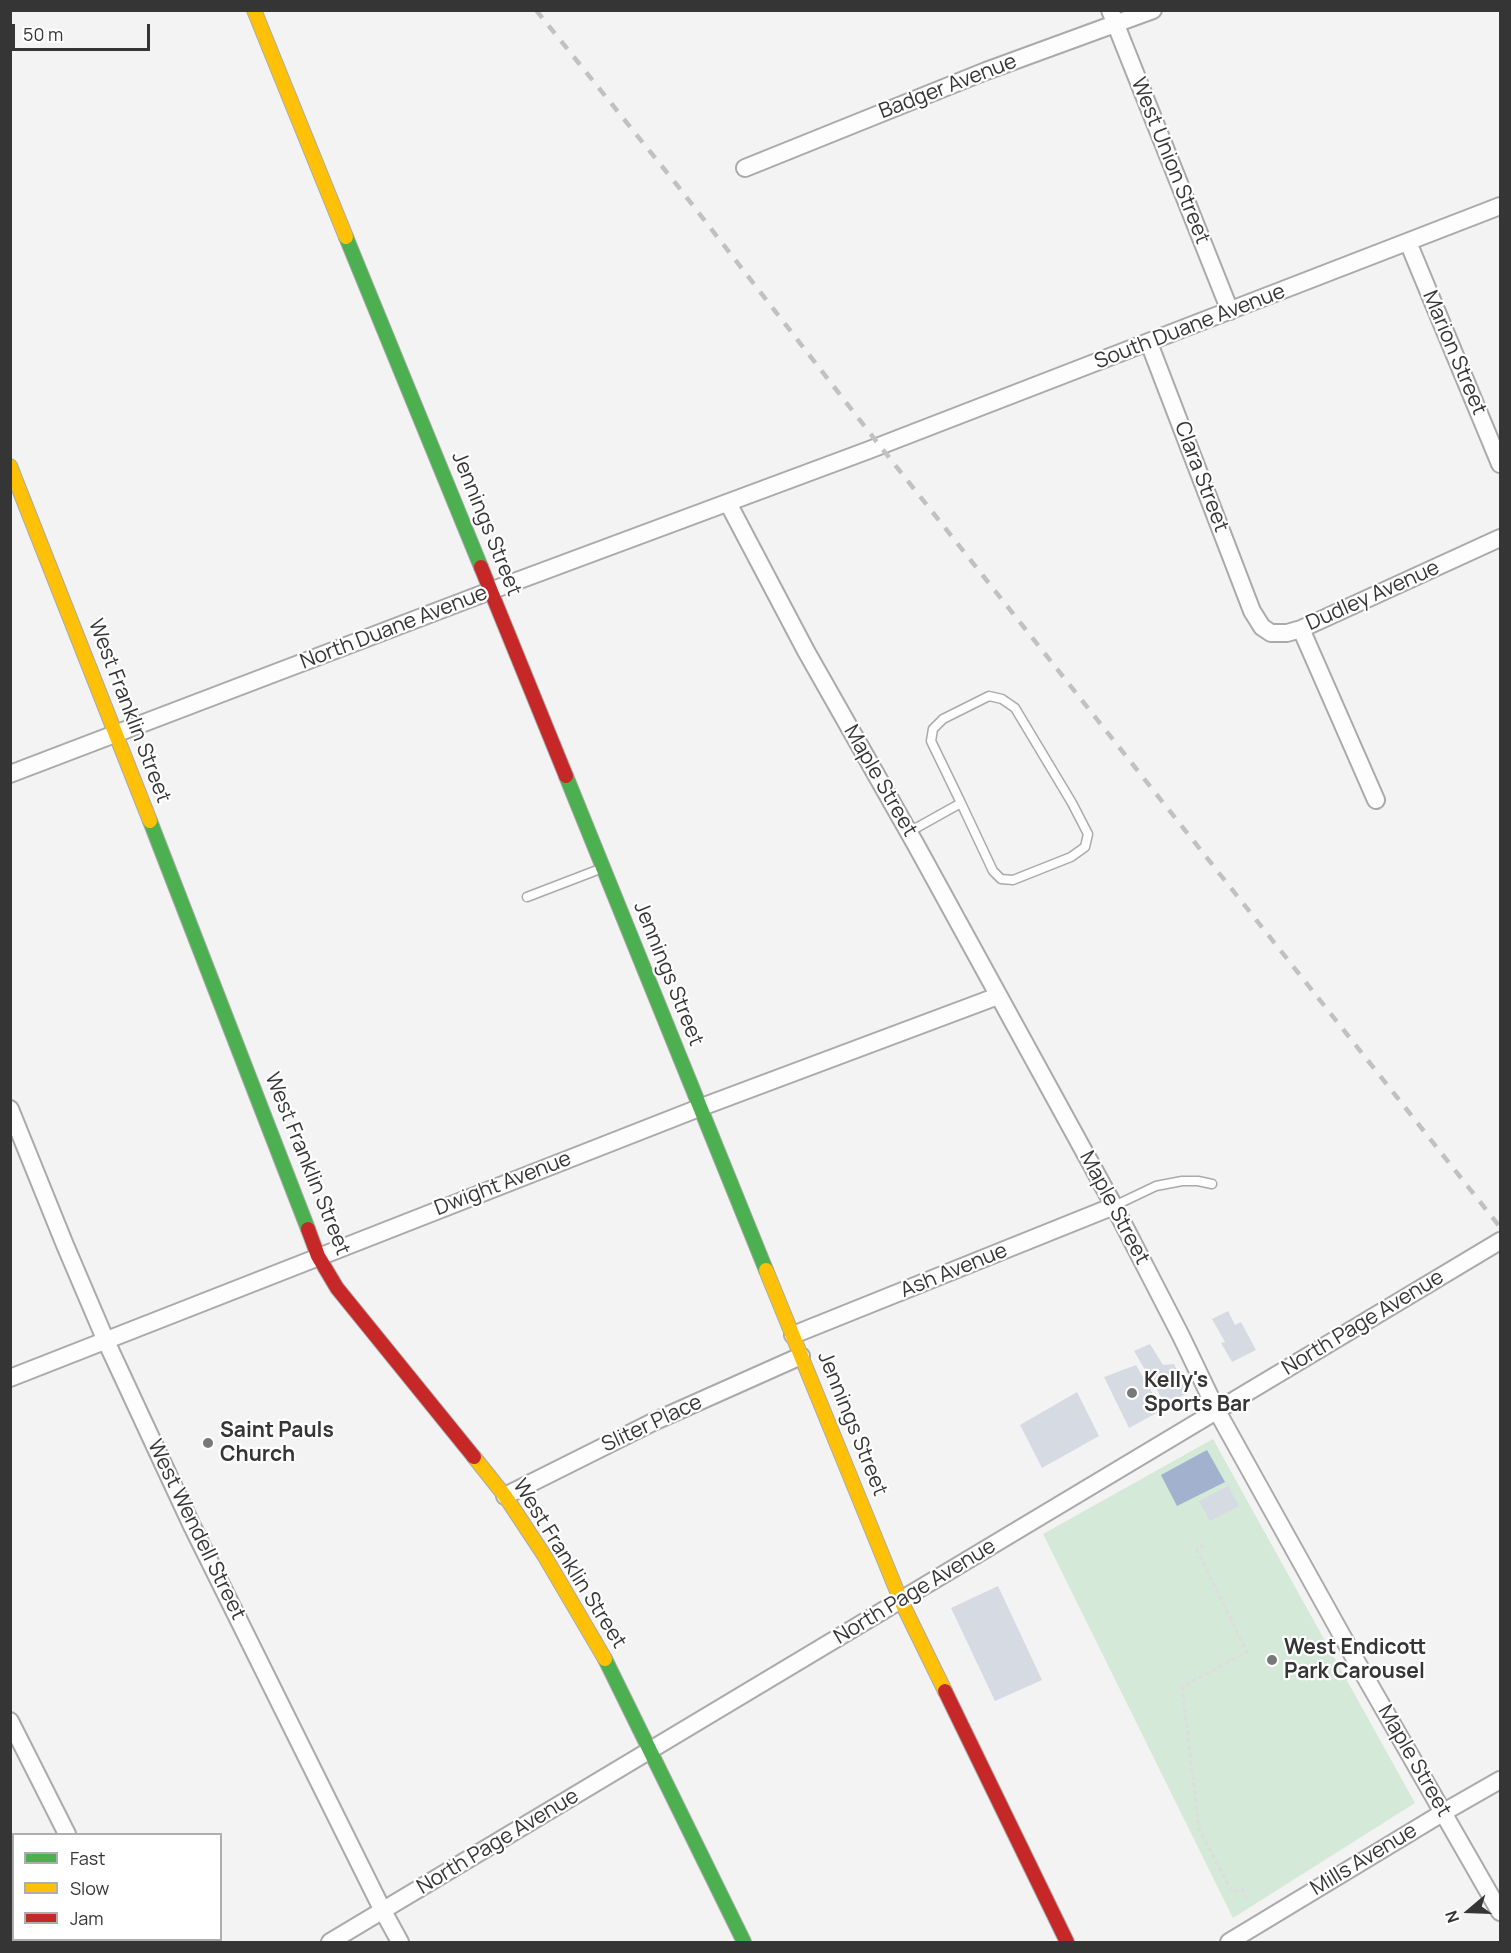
<!DOCTYPE html>
<html>
<head>
<meta charset="utf-8">
<style>
  body { margin:0 }
  #map { position:relative; width:1511px; height:1953px; overflow:hidden; background:#f3f3f4; font-family:Manrope,sans-serif }
  canvas { display:block }
  .frame { position:absolute; inset:0; border:12px solid #353536; pointer-events:none }
  .legend { position:absolute; left:12px; top:1833px; width:210px; height:108px; box-sizing:border-box; background:#fff; border:2px solid #aeaeaf; margin:0; padding:8px 10px; list-style:none; font-size:18px; color:#353536 }
  .legend li { display:flex; align-items:center; gap:12px; height:30px }
  .legend b { width:30px; border:2px solid #aeaeaf }
  .north { position:absolute; left:1439px; top:1881px; width:60px; height:60px; -webkit-text-stroke:4px #fff; paint-order:stroke; rotate:251deg; font-size:16px; font-weight:700; line-height:24px; text-align:center; color:#353536 }
  .north::after { content:''; display:block; margin:auto; width:21px; height:27px; background:#353536; clip-path:polygon(50% 0,100% 100%,50% 72%,0 100%) }
  .scale { position:absolute; left:12px; top:24px; width:138px; height:27px; box-sizing:border-box; border:3px solid #353536; border-top:0; padding-left:8px; font-size:18px; line-height:21px; white-space:nowrap; color:#353536; -webkit-text-stroke:4px #fff; paint-order:stroke }
</style>
</head>
<body>
<div id="map">
<canvas width="1511" height="1953"></canvas>
<div class="frame"></div>
<ul class="legend">
<li><b style="height:8px;background:#4caf50"></b>Fast</li>
<li><b style="height:8px;background:#ffc107"></b>Slow</li>
<li><b style="height:8px;background:#c62828"></b>Jam</li>
</ul>
<div class="north">N</div>
<div class="scale">50 m</div>
</div>
<script>
const g = document.querySelector('canvas').getContext('2d');
g.lineJoin = 'round';
function paint(path, color) {
  g.fillStyle = color;
  g.fill(path, 'evenodd');
}
function poly(rows) {
  const path = new Path2D();
  for (const r of rows) {
    path.moveTo(r[0], r[1]);
    for (let i = 2; i < r.length; i += 2) path.lineTo(r[i], r[i + 1]);
  }
  return path;
}
function stroke(path, color, width, dash) {
  g.strokeStyle = color;
  g.lineWidth = width;
  g.lineCap = dash ? 'butt' : 'round';
  g.setLineDash(dash || []);
  g.stroke(path);
}
function write(font, color, halo, rows, align = 'center') {
  g.font = font + ' Manrope,sans-serif';
  g.lineWidth = 4.5;
  g.setLineDash([]);
  g.textBaseline = 'middle';
  g.strokeStyle = halo;
  g.fillStyle = color;
  for (const [text, x, y, turn = 0] of rows) {
    g.save();
    g.translate(x, y);
    g.rotate((+turn || 0) * Math.PI / 180);
    g.textAlign = isNaN(turn) ? turn : align;
    if (halo) g.strokeText(text, 0, 0);
    g.fillText(text, 0, 0);
    g.restore();
  }
}
paint(poly([
  [1213,1439,1415,1803,1233,1918,1043,1534]
]), '#d5e9d8');
paint(poly([
  [1207,1450,1225,1482,1177,1506,1161,1475]
]), '#a1b1ce');
paint(poly([
  [1228,1311,1235,1325,1241,1322,1256,1350,1232,1362,1221,1343,1225,1342,1212,1319],
  [1150,1344,1163,1365,1174,1364,1188,1393,1165,1404,1134,1351],
  [1136,1365,1162,1410,1129,1428,1104,1377],
  [1077,1392,1099,1436,1042,1468,1020,1425],
  [1228,1486,1239,1506,1210,1521,1199,1501],
  [998,1586,1042,1680,995,1701,951,1608]
]), '#d6dae3');
const lane = poly([
  [909,832,961,803,931,741,933,729,943,719,989,696,1002,699,1015,708,1072,803,1088,834,1085,847,1071,857,1013,880,1001,879,993,871,961,803],
  [527,897,600,869],
  [1114,1206,1156,1186,1182,1181,1198,1181,1212,1184]
]);
const street = poly([
  [1110,10,1230,311],
  [745,168,986,71,1153,10],
  [1408,242,1500,464],
  [1149,343,1252,611,1262,627,1271,633,1287,633,1301,629,1500,538],
  [728,503,806,651,916,845,1114,1206,1181,1336,1217,1411,1355,1659,1500,1912],
  [1301,629,1376,800],
  [10,774,490,591,869,450,1500,206],
  [10,1109,65,1245,106,1341,192,1526,383,1911,400,1942],
  [793,1335,1114,1206],
  [10,1378,699,1108,998,996],
  [505,1496,653,1422,801,1356],
  [10,1721,67,1834],
  [119,1940,121,1942],
  [330,1942,1500,1241],
  [1229,1942,1444,1812,1500,1780]
]);
const fast = poly([
  [346,237,481,567],
  [566,776,766,1270],
  [150,821,308,1229],
  [605,1659,744,1942]
]);
const slow = poly([
  [254,10,346,237],
  [10,466,150,821],
  [766,1270,901,1601,945,1691],
  [474,1457,505,1496,544,1555,605,1659]
]);
const jam = poly([
  [481,567,566,776],
  [308,1229,318,1256,337,1288,474,1457],
  [945,1691,1067,1942]
]);
stroke(lane, '#aaaaab', 11);
stroke(street, '#aaaaab', 20);
stroke(fast, '#aaaaab', 16);
stroke(slow, '#aaaaab', 16);
stroke(jam, '#aaaaab', 16);
stroke(poly([
  [1204,1545,1197,1550,1247,1652,1182,1687,1199,1829,1232,1892,1242,1889,1248,1900]
]), '#ddddde', 3, [4.5, 3]);
stroke(lane, '#fdfdfd', 8);
stroke(street, '#fdfdfd', 16);
stroke(fast, '#4caf50', 14);
stroke(slow, '#ffc107', 14);
stroke(jam, '#c62828', 14);
stroke(poly([
  [536,10,677,185,880,446,1500,1227]
]), '#c0c1c1', 4.5, [10, 10]);
for (const [x, y, r, color] of [
  [1132,1393,6,"#787878"],
  [208,1443,6,"#787878"],
  [1272,1660,6,"#787878"]
]) {
  const dot = new Path2D();
  dot.arc(x, y, r, 0, 2 * Math.PI);
  g.fillStyle = color;
  g.fill(dot);
  stroke(dot, '#fff', 2);
}
write('21px', '#353536', '#fff', [
  ["Badger Avenue",948,87,-21],
  ["West Union Street",1170,161,68],
  ["South Duane Avenue",1190,327,-21],
  ["Marion Street",1454,353,67],
  ["Clara Street",1201,477,69],
  ["Jennings Street",486,524,68],
  ["Dudley Avenue",1373,596,-24],
  ["North Duane Avenue",394,628,-21],
  ["West Franklin Street",129,711,69],
  ["Maple Street",880,781,60],
  ["Jennings Street",668,974,68],
  ["West Franklin Street",307,1164,68],
  ["Dwight Avenue",503,1184,-21],
  ["Maple Street",1114,1208,62],
  ["Ash Avenue",954,1271,-22],
  ["North Page Avenue",1363,1323,-31],
  ["Sliter Place",652,1424,-25],
  ["Jennings Street",852,1424,68],
  ["West Wendell Street",196,1530,64],
  ["West Franklin Street",569,1564,58],
  ["North Page Avenue",915,1592,-31],
  ["Maple Street",1414,1761,60],
  ["North Page Avenue",498,1842,-31],
  ["Mills Avenue",1364,1860,-31]
]);
write('bold 21px', '#353536', '#fff', [
  ["Kelly's",1144,1381],
  ["Sports Bar",1144,1405],
  ["Saint Pauls",220,1431],
  ["Church",220,1455],
  ["West Endicott",1284,1648],
  ["Park Carousel",1284,1672]
], 'left');
</script>
</body>
</html>
